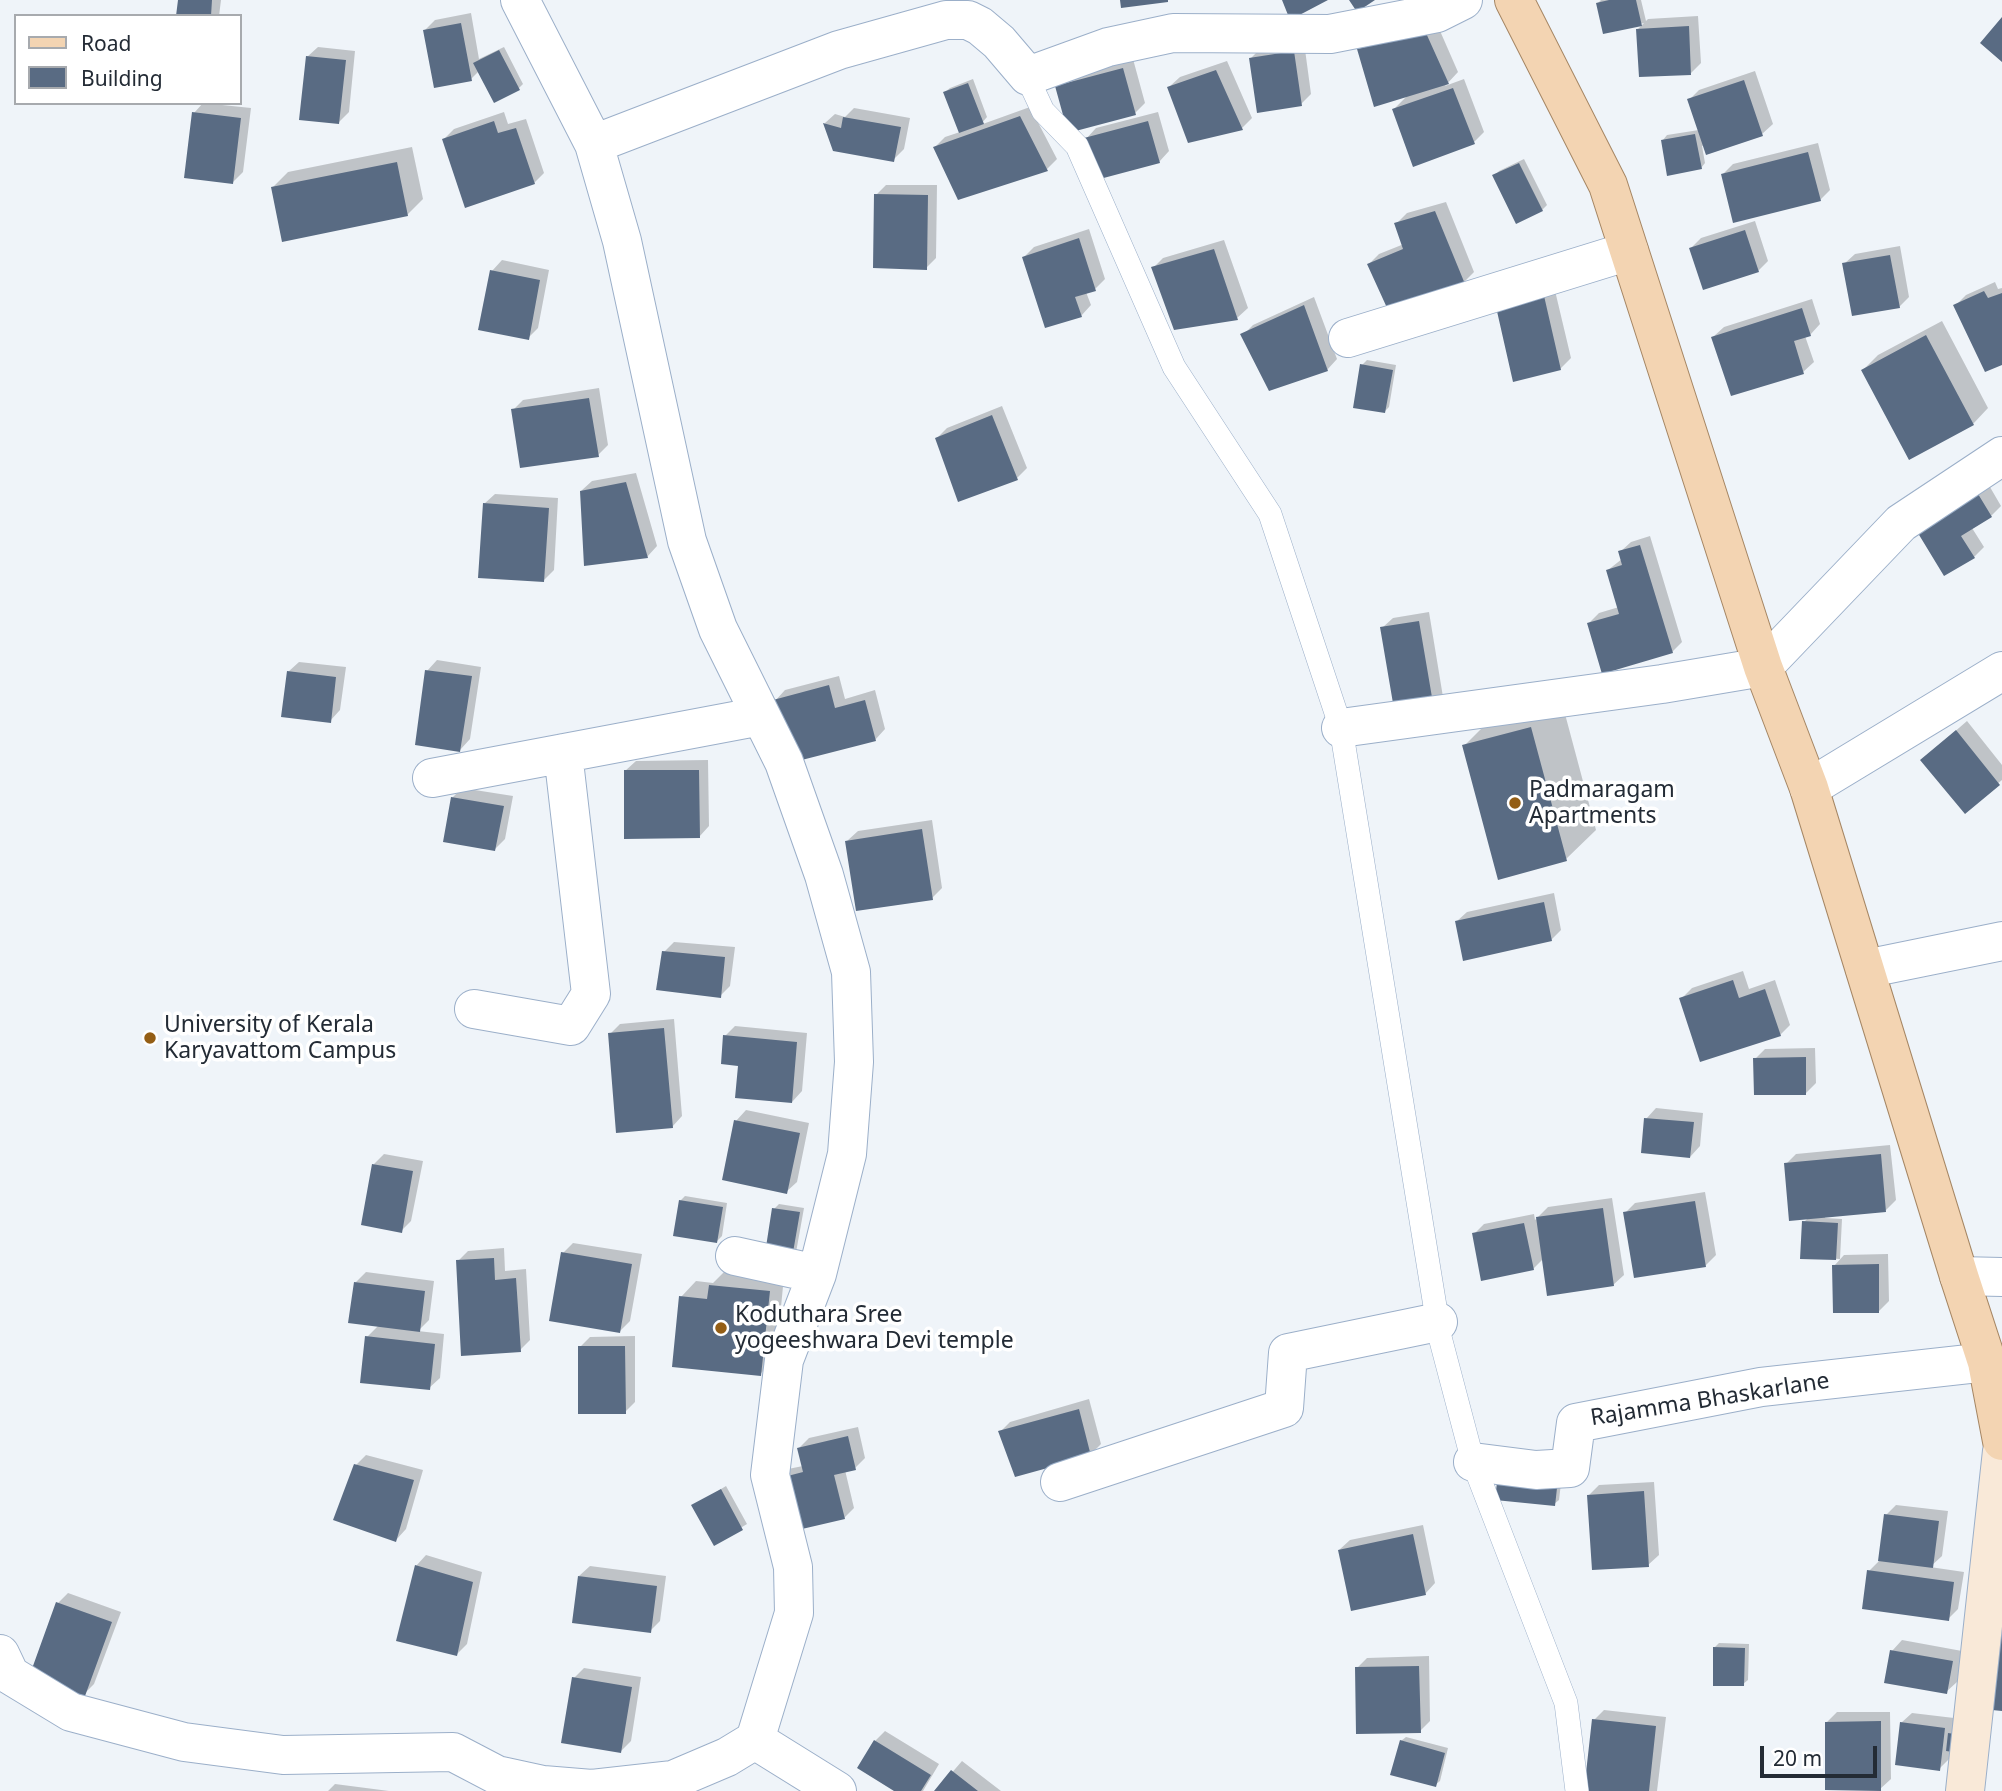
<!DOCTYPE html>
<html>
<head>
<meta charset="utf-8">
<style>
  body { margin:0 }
  #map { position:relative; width:2002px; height:1791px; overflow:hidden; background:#eff4f9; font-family:"Noto Sans",sans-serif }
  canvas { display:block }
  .legend { position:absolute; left:14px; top:14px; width:228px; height:91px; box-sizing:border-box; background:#fff; border:2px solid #a7aaae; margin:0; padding:9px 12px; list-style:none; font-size:21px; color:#232b35 }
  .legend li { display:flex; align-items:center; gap:14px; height:35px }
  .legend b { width:35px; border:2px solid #a7aaae }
  .scale { position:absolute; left:1760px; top:1746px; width:117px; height:32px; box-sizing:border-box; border:4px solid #232b35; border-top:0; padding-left:9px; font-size:21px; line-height:24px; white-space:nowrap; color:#232b35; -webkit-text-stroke:5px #fff; paint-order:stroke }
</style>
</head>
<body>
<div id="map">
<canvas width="2002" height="1791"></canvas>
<ul class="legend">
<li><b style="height:9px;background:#f3d4b2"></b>Road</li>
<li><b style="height:19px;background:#596b83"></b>Building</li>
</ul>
<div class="scale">20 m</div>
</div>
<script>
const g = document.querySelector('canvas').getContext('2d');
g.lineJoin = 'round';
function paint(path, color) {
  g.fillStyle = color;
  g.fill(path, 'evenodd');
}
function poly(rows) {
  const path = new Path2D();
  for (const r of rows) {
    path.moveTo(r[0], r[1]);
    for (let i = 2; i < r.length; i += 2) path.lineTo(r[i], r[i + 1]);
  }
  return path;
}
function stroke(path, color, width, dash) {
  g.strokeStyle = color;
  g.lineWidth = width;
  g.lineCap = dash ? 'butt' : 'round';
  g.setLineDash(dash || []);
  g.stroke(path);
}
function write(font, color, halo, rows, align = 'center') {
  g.font = font + ' "Noto Sans",sans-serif';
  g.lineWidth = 7;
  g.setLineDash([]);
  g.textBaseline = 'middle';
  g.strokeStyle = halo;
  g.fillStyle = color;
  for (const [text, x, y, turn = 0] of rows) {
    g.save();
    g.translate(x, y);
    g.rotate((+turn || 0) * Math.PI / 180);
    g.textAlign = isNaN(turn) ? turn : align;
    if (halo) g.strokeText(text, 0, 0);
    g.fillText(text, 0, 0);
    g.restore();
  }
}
paint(poly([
  [180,0,221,0,219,16,178,16],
  [1601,0,1641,0,1646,21,1648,19,1698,16,1701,63,1691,73,1638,29,1644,23,1604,32,1598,3],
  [471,13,479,59,504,47,523,84,519,88,479,71,471,79,425,30,435,20],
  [1437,24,1458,72,1445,86,1464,79,1484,132,1474,142,1394,109,1409,94,1359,50,1369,39],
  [1304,42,1311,94,1301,104,1250,59,1261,48],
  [318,47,355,51,349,112,338,123,307,57],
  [1133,59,1145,103,1135,113,1057,87,1067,76],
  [1227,61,1252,118,1242,128,1169,87,1180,77],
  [1755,71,1773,124,1762,134,1707,153,1704,145,1702,146,1705,163,1701,168,1663,140,1667,135,1699,130,1689,100,1699,90],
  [973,79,987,117,980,125,1030,107,1057,159,1047,169,935,147,945,137,960,132,945,92,950,88],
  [203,103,251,108,243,172,233,182,194,113],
  [854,108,910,118,904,149,893,160,834,149,825,123,835,114,845,117],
  [504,112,508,124,526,119,544,173,534,183,444,139,454,129],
  [1158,112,1169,151,1159,162,1086,139,1096,128],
  [1818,143,1830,190,1820,200,1723,174,1733,164],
  [412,147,423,199,407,215,273,187,288,172],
  [1524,159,1547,205,1542,210,1494,176,1499,171],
  [886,185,937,185,936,258,926,268,876,195],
  [1446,202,1474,272,1464,282,1369,264,1379,254,1404,244,1396,224,1407,213],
  [1755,221,1768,261,1758,271,1691,248,1701,238],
  [1089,229,1105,279,1095,289,1086,292,1091,305,1081,316,1024,257,1034,247],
  [1224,240,1248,308,1237,318,1175,329,1153,268,1163,258],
  [1900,246,1909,297,1899,307,1844,264,1855,254],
  [502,260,549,270,538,328,528,338,492,271],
  [1552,278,1571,358,1560,369,1506,288],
  [1995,282,1998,289,2002,288,2002,363,1955,306,1966,295],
  [1314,297,1337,359,1327,370,1243,335,1253,325],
  [1812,299,1820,324,1810,335,1805,336,1814,362,1803,372,1713,337,1724,327],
  [1942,321,1988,408,1973,424,1863,370,1878,355],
  [1367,360,1396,365,1389,407,1384,412,1362,365],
  [599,388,608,445,598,455,513,410,523,400],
  [1002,406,1027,468,1017,478,937,438,947,428],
  [636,473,657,546,647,557,581,491,592,481],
  [1983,475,2001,506,1991,516,1972,528,1984,547,1974,557,1945,574],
  [495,494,558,498,554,570,544,580,484,504],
  [1650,536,1682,642,1672,652,1589,623,1599,613,1619,607,1608,570,1622,559,1620,552,1631,542],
  [1429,612,1443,697,1433,707,1382,628,1393,618],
  [437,660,481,667,470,739,460,750,427,671],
  [299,662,346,667,340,710,330,721,288,672],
  [839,676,845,699,875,690,885,729,875,740,775,701,785,690],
  [1561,699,1596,830,1566,859,1464,746,1494,716],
  [1967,721,2002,765,2002,780,1965,811,1922,760],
  [708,760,709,826,699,837,625,771,636,761],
  [462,788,513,796,505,839,495,849,452,798],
  [932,820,942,888,932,898,847,841,858,831],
  [1554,893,1561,930,1551,940,1456,922,1467,912],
  [674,942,735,947,730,986,720,996,664,952],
  [1743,971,1749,989,1775,980,1790,1025,1780,1035,1681,999,1692,988],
  [674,1019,682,1116,672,1127,610,1034,620,1024],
  [735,1026,807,1033,802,1091,792,1102,740,1064,725,1036],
  [1815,1048,1816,1083,1806,1093,1755,1059,1765,1049],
  [1656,1108,1703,1113,1700,1146,1690,1157,1646,1119],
  [746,1110,809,1123,797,1182,786,1192,736,1121],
  [1890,1145,1896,1200,1886,1210,1825,1216,1825,1218,1842,1219,1840,1259,1802,1257,1804,1222,1809,1217,1786,1164,1796,1154],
  [384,1154,423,1161,411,1221,401,1231,374,1164],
  [1705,1192,1716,1255,1705,1266,1625,1213,1635,1203],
  [685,1196,727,1203,722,1236,717,1241,680,1201],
  [1612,1198,1624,1275,1613,1285,1543,1259,1533,1269,1474,1234,1484,1224,1534,1214,1535,1220,1548,1207],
  [779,1204,804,1208,795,1258,774,1209],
  [573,1243,642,1254,630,1321,620,1331,563,1253],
  [504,1248,505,1271,526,1269,530,1340,520,1350,458,1261,468,1251],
  [1888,1254,1889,1301,1879,1311,1834,1266,1844,1255],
  [726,1270,784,1276,776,1359,760,1374,681,1297,696,1281,713,1283],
  [366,1272,434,1281,429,1320,418,1331,444,1334,440,1378,429,1388,367,1337,379,1325,355,1283],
  [635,1336,635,1402,625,1412,580,1347,590,1337],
  [1089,1399,1101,1444,1090,1455,1000,1432,1010,1422],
  [858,1427,865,1458,855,1468,845,1470,854,1508,844,1518,790,1530,788,1469,803,1466,799,1448,809,1438],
  [366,1455,423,1470,406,1529,396,1540,356,1465],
  [1562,1475,1559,1500,1554,1504,1497,1498],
  [1654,1482,1659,1555,1648,1565,1589,1495,1599,1485],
  [726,1486,747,1524,714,1544,693,1506],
  [1896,1505,1948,1511,1942,1556,1930,1567,1964,1572,1958,1609,1948,1619,1869,1571,1880,1560,1886,1515],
  [1423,1525,1435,1583,1425,1594,1339,1550,1350,1540],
  [426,1555,482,1572,467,1644,457,1654,416,1566],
  [590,1566,666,1576,660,1621,650,1631,579,1576],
  [68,1593,121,1612,94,1684,84,1694,58,1603],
  [1902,1640,1962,1651,1957,1682,1946,1692,1892,1651],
  [1719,1643,1749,1644,1748,1680,1743,1684,1715,1647],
  [1429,1656,1430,1721,1420,1731,1357,1668,1367,1658],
  [584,1668,641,1677,631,1741,621,1751,574,1678],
  [1604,1710,1666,1717,1657,1791,1586,1791,1594,1720],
  [1837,1712,1890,1712,1891,1779,1880,1789,1827,1722],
  [1912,1713,1954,1718,1950,1758,1939,1769,1901,1723],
  [885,1731,939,1764,923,1791,898,1791,875,1741],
  [1406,1737,1448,1748,1440,1781,1435,1785,1401,1741],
  [962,1761,1001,1791,936,1791],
  [335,1784,389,1791,328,1791]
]), '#0003');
paint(poly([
  [178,0,212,0,211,16,176,16],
  [1120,0,1168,0,1168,2,1121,8],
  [1282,0,1328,0,1290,20],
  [1349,0,1375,0,1357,12],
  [1609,0,1636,0,1642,26,1603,34,1596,3],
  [2002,17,2002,62,1980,43],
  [461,23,472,81,434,88,423,30],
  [1689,26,1691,75,1639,77,1636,29],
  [1426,33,1449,84,1374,107,1357,49],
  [499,50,520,90,494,103,473,63],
  [1294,51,1302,106,1257,113,1249,58],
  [306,56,346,60,339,124,299,120],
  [1123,68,1136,115,1068,133,1055,86],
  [1216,70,1243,130,1188,143,1167,87],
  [1744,80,1763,136,1706,155,1687,99],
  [968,83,984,124,959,133,943,92],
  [1453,88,1475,144,1413,167,1392,109],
  [192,112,241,118,233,184,184,178],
  [1020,116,1048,171,958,200,933,147],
  [843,117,901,127,894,162,833,151,823,123,841,128],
  [494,121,498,133,516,128,535,184,465,208,442,139],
  [1148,121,1160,163,1096,180,1084,138],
  [1695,134,1702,169,1667,176,1661,140],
  [1808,152,1821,201,1733,223,1721,174],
  [397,162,408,216,282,242,271,187],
  [1519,163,1543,211,1516,224,1492,175],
  [874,194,928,195,927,270,873,268],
  [1435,211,1465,284,1388,310,1367,264,1403,249,1394,223],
  [1745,230,1759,272,1703,290,1689,248],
  [1079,238,1096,291,1075,297,1082,317,1045,328,1022,257],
  [1214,249,1238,320,1174,330,1151,267],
  [1890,255,1900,308,1852,316,1842,263],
  [490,270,540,280,529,340,478,330],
  [1542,287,1561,370,1513,382,1494,298],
  [1984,291,1988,298,2002,293,2002,365,1985,372,1953,305],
  [1304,305,1328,371,1269,391,1240,334],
  [1802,308,1811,336,1794,341,1804,374,1731,396,1711,337],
  [1926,335,1974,425,1909,460,1861,370],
  [1360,364,1393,370,1385,413,1353,408],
  [589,398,599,457,520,468,511,409],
  [992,415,1018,480,958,502,935,438],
  [626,482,648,558,584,566,580,491],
  [1972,484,1992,517,1961,536,1975,558,1944,576,1910,520],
  [483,503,549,508,544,582,478,578],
  [1640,545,1673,653,1602,674,1587,623,1619,614,1606,570,1622,565,1618,551],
  [1419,621,1434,709,1395,715,1380,627],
  [425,670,472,676,460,752,415,745],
  [287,671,336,677,331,723,281,717],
  [829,685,835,708,865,700,876,741,790,763,773,700],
  [1531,727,1567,861,1498,880,1462,745],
  [1956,730,2000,785,1965,814,1920,760],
  [624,770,699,770,700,838,624,839],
  [451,797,504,806,495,851,443,842],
  [922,829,933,900,856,911,845,841],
  [1544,902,1552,941,1463,961,1455,921],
  [662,951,725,957,721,998,656,990],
  [1733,980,1739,998,1765,989,1781,1036,1700,1062,1679,998],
  [664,1028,673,1128,616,1133,608,1033],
  [723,1035,797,1042,792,1103,735,1098,738,1066,721,1064],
  [1806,1057,1806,1095,1754,1095,1753,1058],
  [1644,1118,1694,1122,1690,1158,1641,1153],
  [734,1120,800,1133,787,1194,722,1180],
  [1881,1154,1886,1212,1789,1221,1784,1163],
  [372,1164,413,1171,402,1233,361,1225],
  [679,1200,723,1207,717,1243,673,1236],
  [1695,1201,1706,1267,1634,1278,1623,1212],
  [772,1208,800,1212,791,1264,764,1260],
  [1603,1208,1614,1286,1547,1296,1536,1217],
  [1802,1221,1838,1223,1836,1260,1800,1259],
  [1524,1223,1534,1270,1481,1281,1472,1233],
  [561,1252,632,1264,620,1333,549,1321],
  [494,1258,495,1280,516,1278,521,1352,461,1356,456,1260],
  [1879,1264,1879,1313,1833,1313,1832,1265],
  [354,1282,425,1291,420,1332,348,1323],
  [709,1285,770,1291,761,1376,672,1367,679,1296,707,1299],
  [365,1336,435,1344,430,1390,360,1383],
  [578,1346,625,1346,626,1414,578,1414],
  [1079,1409,1091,1456,1015,1477,998,1431],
  [848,1436,856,1470,834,1475,845,1519,789,1532,776,1479,803,1472,797,1448],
  [354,1464,414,1480,396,1542,333,1520],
  [1498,1473,1558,1479,1555,1506,1495,1500],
  [721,1489,743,1530,714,1546,691,1505],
  [1644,1491,1649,1567,1592,1570,1587,1495],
  [1884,1514,1939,1521,1933,1568,1878,1561],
  [1413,1534,1426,1595,1351,1611,1338,1550],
  [415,1565,473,1582,457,1656,396,1641],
  [1867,1570,1954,1582,1949,1621,1862,1609],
  [578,1576,657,1586,651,1633,572,1623],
  [56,1602,112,1622,85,1696,29,1677],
  [2002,1625,2002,1711,1992,1710],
  [1713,1647,1745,1648,1744,1686,1713,1686],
  [1890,1650,1953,1661,1947,1694,1884,1683],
  [1419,1666,1421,1733,1356,1734,1355,1667],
  [572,1677,632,1687,621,1753,561,1743],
  [1592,1719,1656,1726,1649,1791,1584,1791],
  [1881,1721,1881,1791,1825,1790,1825,1722],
  [1900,1722,1945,1728,1940,1771,1895,1765],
  [1948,1733,1969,1736,1966,1754,1946,1751],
  [874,1740,931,1775,921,1791,894,1791,857,1768],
  [1400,1740,1445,1753,1436,1787,1390,1775],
  [951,1770,978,1791,934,1791]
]), '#596b83');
const lane = poly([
  [1023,68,1043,111,1077,146,1174,367,1270,514,1341,728,1440,1337,1473,1462,1566,1703,1577,1791]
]);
const street = poly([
  [520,0,594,144],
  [1348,338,1629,251],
  [1341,728,1662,684,1763,667,1901,523,2002,456],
  [432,778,761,716],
  [1809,788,2002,671],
  [1865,969,2002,941],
  [474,1009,571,1026,591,994,563,753],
  [735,1256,817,1274],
  [1959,1276,2002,1277],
  [1473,1462,1536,1470,1570,1468,1576,1423,1761,1387,1987,1362],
  [1060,1482,1284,1408,1288,1353,1438,1322],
  [0,1654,10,1675,71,1712,184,1742,283,1755,453,1752,497,1775,543,1785,592,1789,673,1780,727,1757,755,1740,794,1613,793,1567,770,1475,784,1360,817,1274,847,1154,854,1062,851,972,824,875,784,762,718,629,687,541,622,241,594,144,839,50,946,20,968,20,980,26,999,42,1028,76,1108,47,1173,33,1330,34,1437,13,1463,0],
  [755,1740,837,1791]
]);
const secondary = poly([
  [1965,1791,2002,1451]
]);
const primary = poly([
  [1514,0,1608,185,1763,667,1809,788,1959,1276,1987,1362,2002,1441]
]);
stroke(lane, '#9bafc9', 24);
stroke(street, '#9bafc9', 40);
stroke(secondary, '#9bafc9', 40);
stroke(primary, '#a58664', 40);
stroke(lane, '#fff', 23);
stroke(street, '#fff', 38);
stroke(secondary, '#f9e9d8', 38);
stroke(primary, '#f3d4b2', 38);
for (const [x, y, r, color] of [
  [1515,803,7,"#945e15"],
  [150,1038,7,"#945e15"],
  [721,1328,7,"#945e15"]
]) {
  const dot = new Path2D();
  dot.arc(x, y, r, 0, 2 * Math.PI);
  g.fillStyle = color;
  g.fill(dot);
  stroke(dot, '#fff', 2.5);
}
write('23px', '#232b35', '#fff', [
  ["Padmaragam",1529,790],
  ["Apartments",1529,816],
  ["University of Kerala",164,1025],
  ["Karyavattom Campus",164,1051],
  ["Koduthara Sree",735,1315],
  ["yogeeshwara Devi temple",735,1341]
], 'left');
write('23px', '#232b35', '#fff', [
  ["Rajamma Bhaskarlane",1710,1400,-9]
]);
</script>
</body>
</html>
